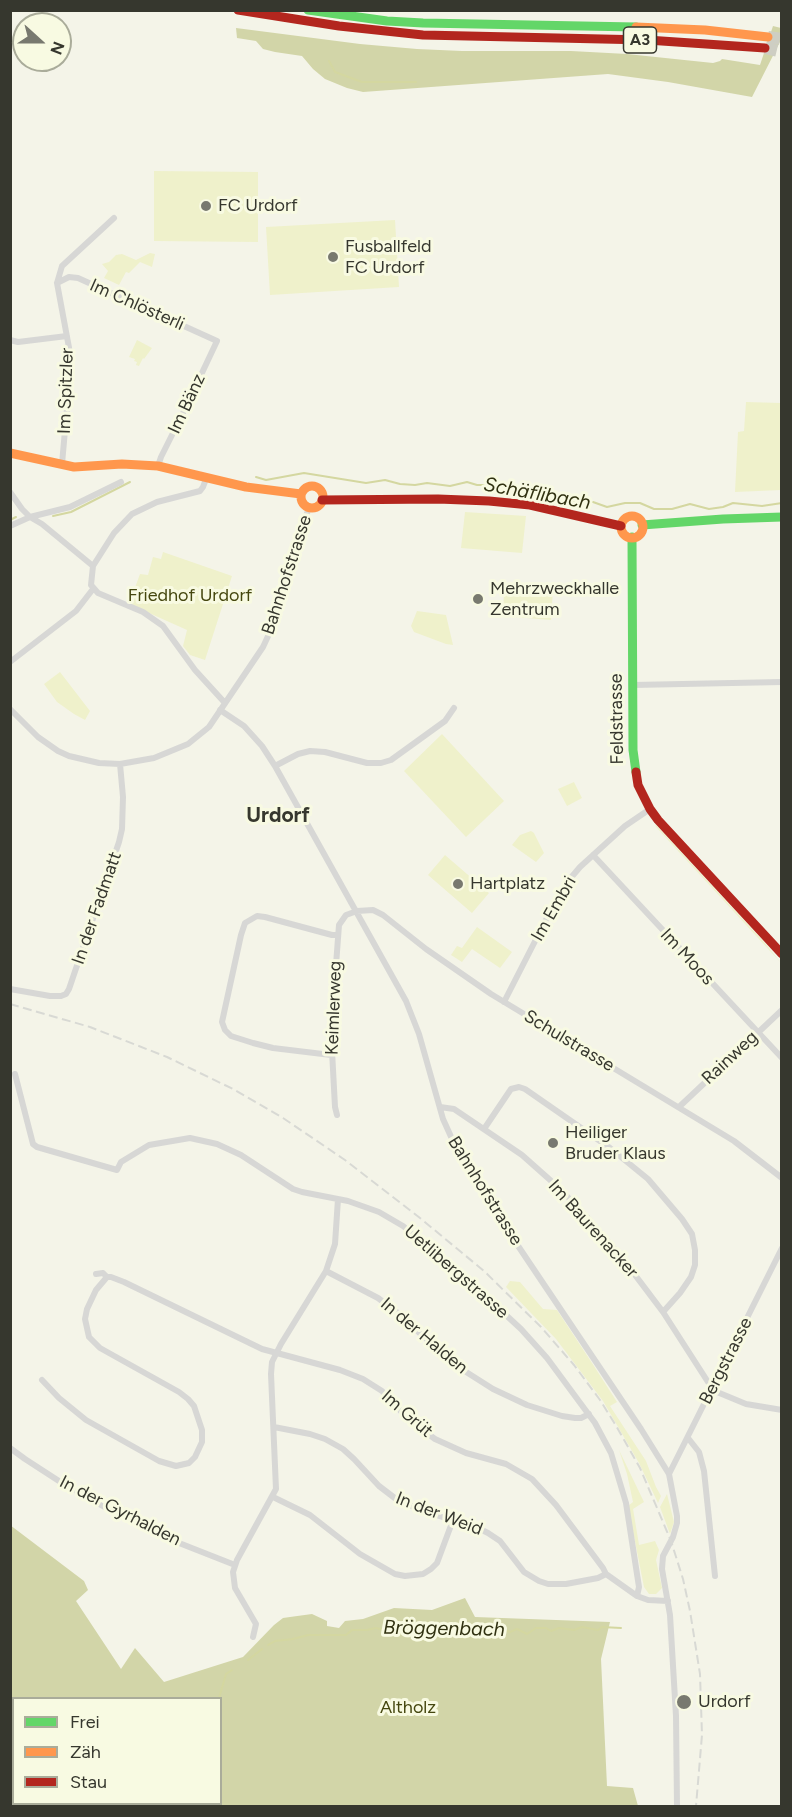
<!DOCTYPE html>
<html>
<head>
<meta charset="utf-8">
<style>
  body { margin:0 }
  #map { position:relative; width:792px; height:1817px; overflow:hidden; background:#f4f4e8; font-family:Figtree,sans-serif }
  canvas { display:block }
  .frame { position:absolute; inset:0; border:12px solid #36372e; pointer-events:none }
  .legend { position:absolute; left:12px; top:1697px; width:210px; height:108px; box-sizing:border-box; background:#f8fae2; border:2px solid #aaac9a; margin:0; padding:8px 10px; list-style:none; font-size:18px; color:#36372e }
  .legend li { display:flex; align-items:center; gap:12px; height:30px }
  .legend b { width:30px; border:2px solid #aaac9a }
  .north { position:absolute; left:12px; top:12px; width:60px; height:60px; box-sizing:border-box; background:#f8fae2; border:2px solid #aaac9a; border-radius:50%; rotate:111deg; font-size:16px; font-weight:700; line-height:24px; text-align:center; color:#36372e }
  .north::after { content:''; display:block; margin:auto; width:21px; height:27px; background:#78796f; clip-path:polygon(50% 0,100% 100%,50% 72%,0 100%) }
</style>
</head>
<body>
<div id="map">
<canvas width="792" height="1817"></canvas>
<div class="frame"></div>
<ul class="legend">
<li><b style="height:8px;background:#63d668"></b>Frei</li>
<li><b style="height:8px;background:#ff974d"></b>Zäh</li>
<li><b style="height:8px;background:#b3261e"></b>Stau</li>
</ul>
<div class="north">N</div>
</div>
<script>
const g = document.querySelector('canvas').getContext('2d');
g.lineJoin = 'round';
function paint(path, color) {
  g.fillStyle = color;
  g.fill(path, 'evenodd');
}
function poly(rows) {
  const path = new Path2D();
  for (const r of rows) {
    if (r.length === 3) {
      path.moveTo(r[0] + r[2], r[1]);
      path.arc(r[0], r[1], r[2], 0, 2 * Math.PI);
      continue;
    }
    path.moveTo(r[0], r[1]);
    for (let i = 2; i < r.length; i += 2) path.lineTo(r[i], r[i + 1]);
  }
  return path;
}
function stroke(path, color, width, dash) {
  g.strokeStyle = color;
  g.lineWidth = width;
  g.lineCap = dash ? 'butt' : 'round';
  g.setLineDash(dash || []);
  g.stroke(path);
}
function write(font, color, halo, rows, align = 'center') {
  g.font = font + ' Figtree,sans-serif';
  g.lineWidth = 6;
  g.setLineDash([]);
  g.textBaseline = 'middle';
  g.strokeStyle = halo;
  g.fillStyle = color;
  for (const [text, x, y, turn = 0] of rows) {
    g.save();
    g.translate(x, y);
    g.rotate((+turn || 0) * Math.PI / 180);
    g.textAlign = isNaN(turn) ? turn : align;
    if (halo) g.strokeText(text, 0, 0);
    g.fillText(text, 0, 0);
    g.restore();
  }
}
paint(poly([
  [154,171,258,172,258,242,154,241],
  [395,220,399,287,270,295,266,227],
  [150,253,155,254,152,267,140,262,129,273,126,272,119,285,104,278,108,271,102,264,109,262,116,255,122,254,136,260],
  [137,340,152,348,144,359,143,358,139,366,136,365,137,362,134,361,135,359,129,357],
  [746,402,781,403,781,490,735,492,738,432,744,431],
  [465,512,526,516,522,553,461,548],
  [163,552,232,576,205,660,190,655,183,646,187,630,129,604,140,574,148,575,153,557,161,559],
  [505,586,553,590,551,620,502,616],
  [417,611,446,615,453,645,446,644,414,632,411,626],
  [60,672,90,711,85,720,74,714,57,702,44,684],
  [442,734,504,801,466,837,404,771],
  [574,782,582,798,567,806,558,789],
  [655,824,764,942,781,963,656,827],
  [531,831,534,833,544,853,536,862,512,845,520,835],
  [445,855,489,893,472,913,428,875],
  [477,927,512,952,500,968,472,949,462,962,451,955,457,946,462,948],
  [510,1281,520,1282,543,1309,557,1310,592,1363,617,1402,610,1406,646,1461,656,1487,661,1496,658,1503,639,1463,603,1401,556,1339,506,1287],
  [619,1450,644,1502,633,1509,639,1545,655,1541,659,1550,656,1560,662,1588,656,1594,649,1594,644,1587,628,1506,633,1502,627,1474],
  [667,1494,674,1522,670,1534,660,1507]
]), '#eff1cb');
paint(poly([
  [773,26,781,28,782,38,752,97,668,82,608,74,363,92,347,88,325,79,313,69,302,56,275,52,263,49,256,41,237,38,236,28,360,44,417,49,462,51,571,51,627,54,713,63,720,61,722,59,760,65],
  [10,1525,84,1581,88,1590,76,1601,121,1669,135,1648,164,1682,243,1657,274,1625,283,1618,290,1617,312,1614,327,1621,327,1626,339,1628,345,1621,363,1619,394,1608,432,1610,465,1598,475,1617,610,1622,601,1659,607,1786,633,1788,638,1806,11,1806],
  [14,1698,220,1698,220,1804,14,1804]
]), '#d2d5a8');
stroke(poly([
  [329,61,335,72,362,82,416,82],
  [256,477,266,480,304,473,366,483,385,480,400,484,415,485,427,483,450,486,467,482,477,485,495,485,525,492,541,491,551,492,560,499,574,502,593,502,607,507,625,503,640,503,654,509,672,509,690,504,709,509,723,507,733,503,762,506,782,503],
  [53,516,71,512,130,482],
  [10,520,16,517],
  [268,1645,275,1641,293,1639,308,1635,346,1635,352,1630,367,1630,376,1628,385,1630,389,1627,399,1630,404,1629,409,1631,413,1628,439,1633,455,1629,491,1632,500,1628,510,1632,517,1629,527,1634,536,1628,546,1628,551,1631,559,1628,574,1630,582,1627,598,1630,602,1627,621,1628],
  [248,1660,262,1649],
  [219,1698,226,1674,232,1670],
  [138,1806,140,1804]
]), '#d4d7a0', 2);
stroke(poly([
  [768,37,782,39],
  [765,48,782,52]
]), '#cecec3', 12, [12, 6]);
stroke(poly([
  [57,283,69,277,78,278,217,341,185,409,161,457,158,466],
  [10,340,18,342,67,336],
  [62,464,69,385,70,353,57,283,62,266,114,218],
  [206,479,203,487,200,491,157,502,132,514,114,533,93,566,91,585,98,593,143,612,163,626,195,670,225,703],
  [10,492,22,509,30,517,42,524,93,566],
  [10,526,30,517,70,507,121,482],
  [10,662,76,611,93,589],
  [633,685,782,682],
  [10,709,38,737,58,751,69,756,99,763,120,764,154,758,188,744,209,727,263,647,275,621,289,560,309,508],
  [220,710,244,726,262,746,275,766,406,1001,419,1034,443,1119,457,1150,502,1222,641,1429,669,1474,677,1516,677,1523,673,1537,663,1556,662,1569,670,1615,676,1716,677,1806],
  [275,766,298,754,310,751,325,752,367,763,381,763,391,760,445,721,454,708],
  [593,855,782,1058],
  [10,989,50,996,61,996,66,994,69,989,119,842,122,829,123,797,120,764],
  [504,1002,553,906,569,880,580,867,625,826,650,809],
  [331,1055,273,1048,253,1043,231,1036,225,1030,222,1022,241,935,245,923,257,916,265,917,317,931,332,935,338,935],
  [15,1074,33,1144,37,1147,117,1170,121,1162,149,1145,190,1138,217,1144,241,1155,293,1189,302,1192,348,1201,379,1212,403,1226,454,1267,521,1329,547,1358,595,1423,611,1453,626,1503,639,1587,637,1596],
  [440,1107,454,1109,522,1155,558,1187,585,1215,623,1259,663,1312,708,1382,717,1392,746,1404,782,1410],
  [679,1107,782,1010],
  [337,1115,335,1107,331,1032,339,925,346,915,357,911,373,910,383,915,426,949,491,994,734,1141,782,1178],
  [484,1129,511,1089,519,1087,525,1089,610,1148,648,1179,682,1219,692,1234,695,1250,695,1265,691,1277,680,1293,663,1312],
  [326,1271,378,1298,399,1314,452,1363,493,1389,527,1405,562,1416,575,1418,581,1418,589,1414],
  [96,1274,103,1273,107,1277,111,1277,124,1282,262,1349,340,1370,363,1379,382,1391,409,1420,435,1439,466,1453,506,1464,532,1479,556,1505,603,1568,606,1574,637,1596,648,1600,668,1601],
  [42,1380,59,1398,86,1420,159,1461,176,1466,189,1463,195,1457,202,1442,202,1430,194,1406,188,1399,179,1392,100,1348,89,1337,85,1319,87,1309,96,1290,107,1277],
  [274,1427,310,1434,325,1439,343,1449,354,1459,379,1486,396,1499,423,1511,478,1528,488,1533,500,1541,524,1572,539,1581,548,1584,566,1584,598,1578,606,1574],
  [688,1438,699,1452,704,1471,715,1576],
  [10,1448,25,1459,62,1483,115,1513,174,1541,235,1565],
  [669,1474,782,1248],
  [273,1497,310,1515,360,1554,395,1574,405,1576,423,1574,431,1569,437,1563,453,1520],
  [253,1637,256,1624,235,1588,233,1572,237,1560,276,1489,271,1374,272,1362,281,1344,326,1271,335,1244,338,1199]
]), '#d7d7d5', 6);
stroke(poly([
  [308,10,387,21,423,23,636,27],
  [642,525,723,519,782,517],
  [632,537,633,750,636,772]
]), '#63d668', 9);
stroke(poly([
  [636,27,705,30,768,37],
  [10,453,74,467,122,464,158,466,246,487,301,494],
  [312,497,11],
  [632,527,11]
]), '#ff974d', 9);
stroke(poly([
  [238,10,339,26,423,35,647,40,765,48],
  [322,500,438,499,489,501,530,505,621,526],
  [636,772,638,785,650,809,658,820,782,954]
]), '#b3261e', 9);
stroke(poly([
  [10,1004,90,1027,167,1057,233,1089,283,1118,345,1160,420,1218,484,1271,541,1327,574,1365,600,1400,615,1424,640,1468,671,1541,683,1579,690,1611,700,1674,702,1735,696,1806]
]), '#d8d9d4', 2, [9, 4.5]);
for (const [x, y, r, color] of [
  [206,206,6,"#78796f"],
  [333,257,6,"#78796f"],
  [478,599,6,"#78796f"],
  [458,884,6,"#78796f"],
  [553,1143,6,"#78796f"],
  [684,1702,8,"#78796f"]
]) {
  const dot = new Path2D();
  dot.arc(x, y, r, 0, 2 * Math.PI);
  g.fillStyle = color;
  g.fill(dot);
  stroke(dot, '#f8fae2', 2);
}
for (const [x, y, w] of [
  [640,40,33]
]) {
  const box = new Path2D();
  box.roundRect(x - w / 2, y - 13, w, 26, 4.5);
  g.fillStyle = '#f8fae2';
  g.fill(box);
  stroke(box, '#36372e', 1.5);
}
write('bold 16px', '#36372e', null, [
  ["A3",640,40]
]);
write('18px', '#36372e', '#f8fae2', [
  ["FC Urdorf",218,206],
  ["Fusballfeld",345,247],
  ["FC Urdorf",345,268],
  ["Mehrzweckhalle",490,589],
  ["Zentrum",490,610],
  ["Hartplatz",470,884],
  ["Heiliger",565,1133],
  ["Bruder Klaus",565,1154],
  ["Urdorf",698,1702]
], 'left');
write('18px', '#36372e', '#f8fae2', [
  ["Im Chlösterli",137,305,24],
  ["Im Spitzler",66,391,-88],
  ["Im Bänz",187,404,-65],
  ["Bahnhofstrasse",287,575,-72],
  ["Feldstrasse",617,719,-91],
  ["In der Fadmatt",97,908,-71],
  ["Im Embri",554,909,-60],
  ["Im Moos",687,957,47],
  ["Keimlerweg",334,1008,-88],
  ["Schulstrasse",569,1041,31],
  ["Rainweg",730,1058,-43],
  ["Bahnhofstrasse",485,1191,58],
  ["Im Baurenacker",593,1229,48],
  ["Uetlibergstrasse",456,1272,41],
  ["In der Halden",424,1336,40],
  ["Bergstrasse",726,1361,-63],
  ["Im Grüt",407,1414,41],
  ["In der Gyrhalden",120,1511,27],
  ["In der Weid",439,1514,21]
]);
write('18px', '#45470f', '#f8fae2', [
  ["Friedhof Urdorf",190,596],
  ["Altholz",408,1708]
]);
write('italic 20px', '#303111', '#f8fae2', [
  ["Schäflibach",537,494,10],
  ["Bröggenbach",444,1629,1]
]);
write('bold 21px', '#36372e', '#f8fae2', [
  ["Urdorf",278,816]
]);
</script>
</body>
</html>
